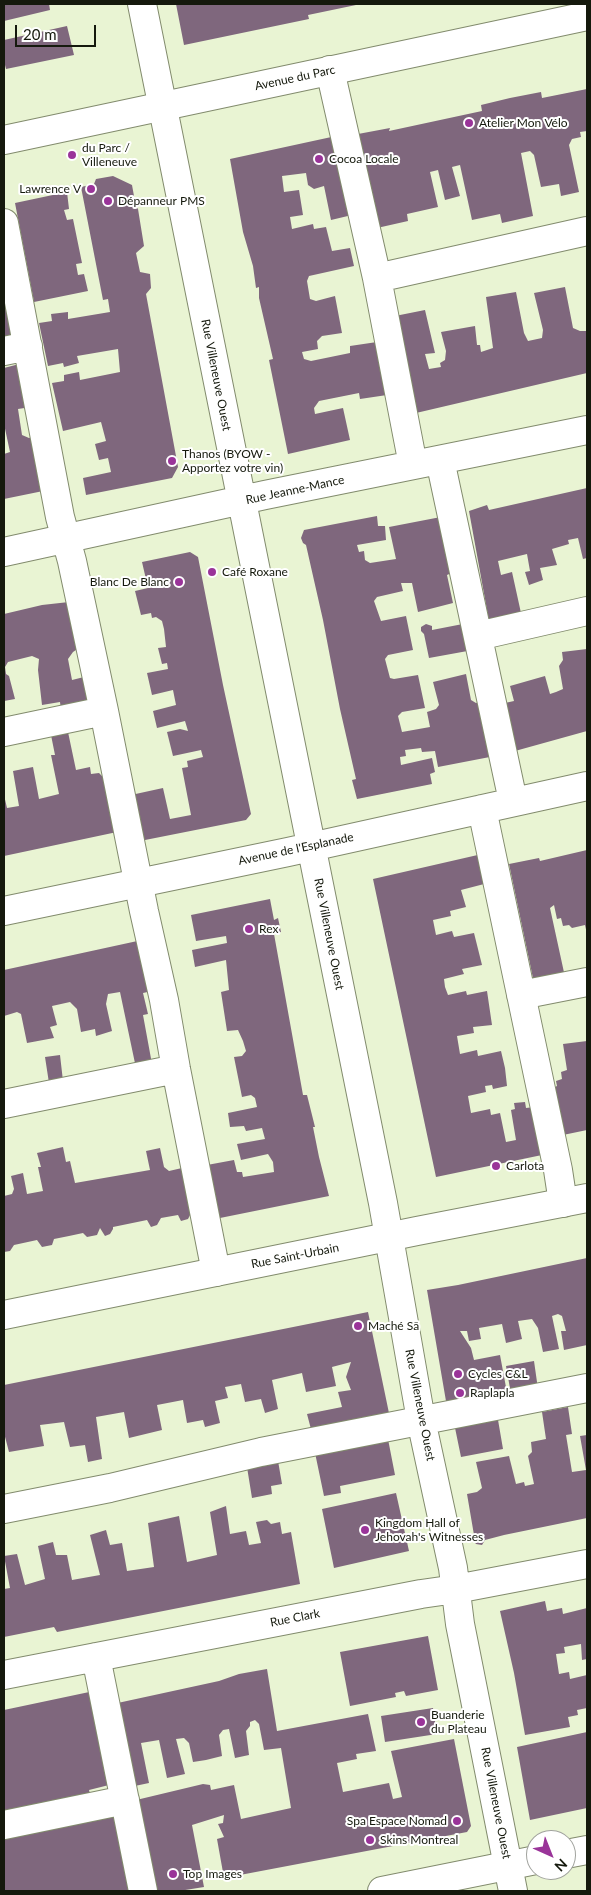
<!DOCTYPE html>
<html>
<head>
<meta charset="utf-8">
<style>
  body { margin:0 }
  #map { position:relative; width:591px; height:1895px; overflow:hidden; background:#e9f4d3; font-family:Lato,sans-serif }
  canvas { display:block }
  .frame { position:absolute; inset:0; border:5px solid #15190d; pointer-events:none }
  .north { position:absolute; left:526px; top:1830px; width:50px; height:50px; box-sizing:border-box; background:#fff; border:1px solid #a1a39e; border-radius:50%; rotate:136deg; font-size:14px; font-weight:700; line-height:20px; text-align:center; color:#15190d }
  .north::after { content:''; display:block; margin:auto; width:18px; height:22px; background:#9a3499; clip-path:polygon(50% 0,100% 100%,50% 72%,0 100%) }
  .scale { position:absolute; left:15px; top:25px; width:81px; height:22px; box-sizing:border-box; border:2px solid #15190d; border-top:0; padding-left:6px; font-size:15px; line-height:18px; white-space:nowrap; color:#15190d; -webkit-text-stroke:4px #fff; paint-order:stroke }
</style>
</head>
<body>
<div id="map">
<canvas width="591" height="1895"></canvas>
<div class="frame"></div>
<div class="north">N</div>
<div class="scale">20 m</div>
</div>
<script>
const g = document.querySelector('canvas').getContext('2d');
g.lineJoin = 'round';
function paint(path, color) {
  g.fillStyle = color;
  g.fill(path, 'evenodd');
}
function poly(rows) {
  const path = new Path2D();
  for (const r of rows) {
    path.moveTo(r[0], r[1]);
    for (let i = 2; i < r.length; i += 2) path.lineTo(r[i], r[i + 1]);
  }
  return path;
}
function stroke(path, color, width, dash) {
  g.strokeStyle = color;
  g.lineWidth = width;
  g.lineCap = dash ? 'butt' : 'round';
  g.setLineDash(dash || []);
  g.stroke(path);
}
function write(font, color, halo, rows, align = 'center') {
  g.font = font + ' Lato,sans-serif';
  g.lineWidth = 4;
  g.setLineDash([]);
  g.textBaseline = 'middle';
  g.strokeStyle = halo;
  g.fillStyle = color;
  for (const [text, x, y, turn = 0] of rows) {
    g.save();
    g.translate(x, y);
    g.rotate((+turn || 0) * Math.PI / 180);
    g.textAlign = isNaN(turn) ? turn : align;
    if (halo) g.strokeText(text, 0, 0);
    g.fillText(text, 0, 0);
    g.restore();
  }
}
paint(poly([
  [4,4,49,4,50,10,4,21],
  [176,4,356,4,356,5,308,15,309,19,184,45],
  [67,26,74,55,6,69,4,61,4,40],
  [587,89,587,131,580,132,581,137,572,139,569,145,579,192,561,196,559,184,541,187,534,155,530,151,521,153,533,216,502,223,500,214,472,220,460,165,452,167,460,196,445,200,438,170,430,172,438,207,407,214,408,221,377,228,358,134,390,128,389,131,482,111,481,105,510,98,541,92,542,98],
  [336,136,352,215,331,220,324,186,314,189,308,185,306,173,282,176,284,192,299,190,303,215,290,217,292,229,313,224,314,229,326,227,332,251,350,248,354,266,309,276,307,281,310,299,316,301,335,296,342,333,322,336,317,341,318,349,302,352,304,359,311,361,350,353,350,346,377,342,387,395,360,399,359,393,319,401,314,408,315,414,343,408,350,440,288,454,269,360,273,359,259,298,259,287,256,288,253,266,243,232,230,159],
  [113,176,132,185,134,196,130,200,138,209,144,246,136,253,140,272,150,274,151,288,146,294,178,467,172,478,86,495,83,478,111,472,108,458,99,460,95,444,106,441,101,422,63,431,52,383,64,381,64,375,79,372,80,380,120,372,118,349,77,356,79,363,64,367,63,363,48,366,39,323,52,321,51,314,68,312,68,319,110,312,108,299,103,300,81,187,94,184,96,179],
  [67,192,69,209,64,210,67,220,73,219,82,263,76,264,78,275,84,274,88,291,34,302,15,203],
  [4,264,14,342,4,345],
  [565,287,573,328,580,331,587,331,587,373,416,413,395,316,425,310,435,353,425,354,429,369,441,367,440,363,445,360,446,351,441,332,475,326,477,345,480,345,481,352,493,348,486,297,516,292,524,333,528,341,542,338,543,330,534,293],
  [23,363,31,407,18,409,22,435,29,438,38,436,48,490,4,499,4,454,10,452,4,424,4,368],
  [587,488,587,558,583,559,578,538,568,540,569,544,552,549,557,565,540,568,543,580,529,585,525,572,530,571,527,554,498,561,501,575,512,572,521,613,489,621,469,511,487,505,489,510],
  [377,516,378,526,385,526,386,540,357,545,359,552,364,551,365,560,370,563,396,559,389,527,446,516,456,571,447,575,453,603,418,612,412,583,401,583,403,591,377,597,374,601,381,621,406,616,413,650,388,655,385,659,390,678,394,679,418,675,425,708,402,712,398,716,402,732,430,727,427,712,436,709,439,705,433,682,466,674,471,700,476,703,484,701,495,756,438,767,435,751,422,752,421,748,405,750,406,756,400,757,401,765,432,758,435,772,430,774,432,784,357,799,352,780,356,779,340,709,323,620,306,545,303,543,301,538,304,530],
  [190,552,198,557,223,685,251,814,246,820,140,841,131,795,163,788,170,819,191,815,182,768,188,767,187,761,203,757,201,750,173,756,167,732,180,729,188,731,185,721,157,728,153,711,176,705,173,690,152,695,147,673,168,669,167,663,162,664,158,648,166,647,164,629,162,621,156,617,152,618,151,613,141,615,135,591,148,588,142,562],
  [69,602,79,648,73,652,68,659,72,680,88,676,93,705,61,710,60,702,42,705,38,670,39,659,32,656,8,662,5,667,6,674,9,676,15,699,4,701,4,614,42,605],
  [468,623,473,650,429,658,424,634,421,631,421,627,426,624,432,626,432,630],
  [587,649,587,731,515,751,505,703,514,701,510,686,545,676,550,694,556,692,563,689,559,666,563,660,562,652],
  [68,732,76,770,90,767,91,774,99,773,108,782,117,832,4,856,4,795,7,808,19,806,13,771,33,767,39,799,59,794,51,755,55,755,51,735],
  [587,850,587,934,585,925,572,928,569,925,563,926,561,918,557,919,554,905,550,908,565,977,534,983,509,864,539,858,540,861],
  [482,854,488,883,461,890,466,907,450,911,451,916,433,920,436,935,452,931,454,937,474,933,482,965,462,969,464,974,444,979,445,987,448,995,466,991,467,995,487,991,492,1025,473,1027,474,1033,457,1036,460,1054,477,1050,478,1056,501,1051,505,1068,507,1086,493,1089,492,1085,485,1086,486,1092,468,1096,471,1113,490,1109,491,1115,500,1113,506,1142,516,1140,511,1110,515,1109,514,1103,525,1102,526,1108,534,1107,542,1155,436,1177,373,879],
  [270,899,274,920,278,918,281,932,274,934,303,1095,307,1095,315,1127,313,1127,319,1157,329,1196,220,1218,207,1165,234,1160,237,1172,242,1172,243,1177,274,1172,273,1162,268,1154,241,1160,237,1144,265,1139,262,1128,246,1131,244,1126,230,1127,228,1113,257,1107,255,1098,251,1095,242,1097,234,1057,242,1056,246,1051,243,1041,238,1030,227,1031,221,992,229,990,226,960,195,967,192,950,227,943,226,936,196,941,191,915],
  [142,940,152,991,143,993,148,1014,143,1015,152,1064,136,1068,120,992,108,994,106,1004,112,1031,96,1036,95,1029,81,1032,77,1009,70,1002,52,1006,57,1025,50,1027,54,1038,27,1043,21,1014,17,1012,4,1016,4,970],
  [587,1041,587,1130,563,1135,553,1088,557,1086,556,1081,562,1079,561,1072,567,1070,563,1044],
  [60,1055,63,1081,49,1083,45,1057],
  [63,1147,66,1162,70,1161,75,1183,150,1170,146,1151,160,1148,164,1167,169,1171,182,1168,191,1213,188,1219,181,1221,178,1215,161,1218,157,1225,151,1227,147,1220,113,1227,113,1229,110,1234,105,1236,100,1228,97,1235,87,1237,83,1233,69,1236,54,1239,52,1245,42,1247,37,1240,14,1245,10,1251,4,1252,4,1196,12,1194,14,1189,11,1176,23,1173,27,1194,43,1191,38,1167,41,1167,37,1153],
  [587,1258,587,1345,564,1350,561,1331,566,1331,562,1316,558,1314,552,1316,559,1349,543,1352,538,1328,532,1319,518,1321,522,1339,506,1343,502,1324,479,1328,481,1339,469,1341,467,1331,460,1331,471,1348,474,1360,500,1355,508,1398,447,1407,427,1290,458,1285],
  [368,1312,390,1418,312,1433,307,1414,342,1407,338,1392,351,1390,346,1377,351,1362,332,1367,336,1386,306,1392,302,1373,272,1380,278,1409,265,1413,261,1399,245,1402,241,1384,225,1387,228,1398,215,1401,220,1423,205,1427,203,1420,187,1423,183,1400,157,1405,162,1430,129,1438,124,1412,96,1417,102,1459,88,1462,85,1445,70,1447,64,1422,40,1425,44,1446,9,1452,4,1433,4,1385],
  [534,1361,538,1389,511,1394,506,1366],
  [568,1407,572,1434,566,1435,572,1472,586,1470,580,1436,587,1435,587,1518,504,1535,485,1540,482,1545,476,1544,473,1540,474,1535,467,1494,477,1492,482,1488,476,1462,509,1456,516,1484,524,1482,525,1486,534,1484,528,1456,532,1452,531,1442,546,1439,542,1412],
  [497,1414,503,1449,461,1457,454,1423],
  [387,1434,395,1475,340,1486,341,1493,324,1496,314,1448],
  [277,1455,282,1484,271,1486,272,1494,252,1498,246,1461],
  [396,1493,409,1551,334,1568,322,1509],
  [226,1506,230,1534,246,1531,249,1545,261,1543,256,1522,267,1520,271,1524,280,1522,282,1534,291,1532,300,1584,57,1632,54,1627,4,1637,4,1589,10,1588,4,1556,17,1554,25,1585,45,1579,38,1546,53,1542,56,1555,67,1555,72,1580,100,1575,90,1535,106,1530,110,1545,122,1543,127,1571,154,1567,148,1523,179,1516,187,1562,217,1555,210,1512],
  [545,1601,547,1611,562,1608,563,1614,587,1608,587,1659,582,1660,581,1644,564,1647,565,1653,556,1654,559,1674,569,1672,570,1679,587,1675,587,1708,577,1710,578,1715,568,1717,570,1727,525,1735,514,1673,500,1611],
  [428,1636,438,1690,406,1696,404,1691,395,1693,396,1697,350,1706,340,1652],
  [267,1669,277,1731,368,1714,376,1751,356,1754,357,1759,337,1763,343,1792,389,1783,393,1799,402,1797,391,1751,454,1739,471,1826,467,1832,224,1878,217,1839,224,1837,218,1824,223,1823,224,1815,192,1825,204,1887,179,1891,151,1891,132,1801,203,1784,210,1785,211,1790,234,1785,241,1819,291,1808,281,1748,264,1750,259,1724,255,1720,250,1722,250,1726,246,1731,249,1755,235,1758,229,1729,223,1730,219,1735,222,1756,206,1760,193,1762,189,1743,184,1738,176,1739,185,1774,167,1778,159,1740,141,1743,149,1783,130,1787,113,1704,219,1681,239,1674],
  [94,1691,113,1784,89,1790,91,1797,4,1816,4,1710],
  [433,1708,437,1734,385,1742,381,1716],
  [587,1732,587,1808,530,1820,517,1747],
  [121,1810,137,1891,4,1891,4,1835]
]), '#7f677d');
const minor = poly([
  [142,4,383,1203,421,1420,453,1568,460,1624,513,1891],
  [330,70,377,278,413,465],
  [4,223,60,517,72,561,104,711,144,911,164,1000,176,1069,216,1272],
  [377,278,587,231],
  [4,351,28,346],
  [440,460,513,801],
  [4,552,265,495,587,430],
  [478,636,587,611],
  [4,732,104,711],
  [482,809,558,1170,563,1203],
  [4,911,288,852,587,786],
  [521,995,587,982],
  [4,1104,176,1069],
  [4,1509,110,1488,261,1452,587,1388],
  [96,1657,143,1891],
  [4,1675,421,1594,456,1589,587,1564],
  [4,1825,125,1800]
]);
const major = poly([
  [4,140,587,16],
  [4,1315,417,1231,587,1198],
  [566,1854,587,1850],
  [382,1891,536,1860]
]);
stroke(minor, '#828b6d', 30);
stroke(major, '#828b6d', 30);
stroke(minor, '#fff', 28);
stroke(major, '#fff', 28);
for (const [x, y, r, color] of [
  [469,123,5,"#9a3499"],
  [72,155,5,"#9a3499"],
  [319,159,5,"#9a3499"],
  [91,189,5,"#9a3499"],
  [108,201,5,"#9a3499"],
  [172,461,5,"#9a3499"],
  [212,572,5,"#9a3499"],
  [179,582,5,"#9a3499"],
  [249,929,5,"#9a3499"],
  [496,1166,5,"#9a3499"],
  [358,1326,5,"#9a3499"],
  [458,1374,5,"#9a3499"],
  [460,1393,5,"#9a3499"],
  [365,1530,5,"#9a3499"],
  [421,1722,5,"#9a3499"],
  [457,1821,5,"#9a3499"],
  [370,1840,5,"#9a3499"],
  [173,1874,5,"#9a3499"]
]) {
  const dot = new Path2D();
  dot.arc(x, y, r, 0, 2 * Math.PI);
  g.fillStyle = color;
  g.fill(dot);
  stroke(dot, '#fff', 2);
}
write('12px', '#15190d', '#fff', [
  ["Avenue du Parc",295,78,-12],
  ["Rue Villeneuve Ouest",216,375,79],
  ["Rue Jeanne-Mance",295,490,-12],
  ["Avenue de l'Esplanade",296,849,-12],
  ["Rue Villeneuve Ouest",329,934,79],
  ["Rue Saint-Urbain",295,1256,-11],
  ["Rue Villeneuve Ouest",420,1405,79],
  ["Rue Clark",295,1618,-11],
  ["Rue Villeneuve Ouest",496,1803,79]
]);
write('12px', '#15190d', '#fff', [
  ["Atelier Mon Vélo",479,123],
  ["du Parc /",82,148],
  ["Villeneuve",82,162],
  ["Cocoa Locale",329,159],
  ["Lawrence V",81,189,"right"],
  ["Dépanneur PMS",118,201],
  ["Thanos (BYOW -",182,454],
  ["Apportez votre vin)",182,468],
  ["Café Roxane",222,572],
  ["Blanc De Blanc",169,582,"right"],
  ["Rex",259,929],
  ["Carlota",506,1166],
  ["Maché Sā",368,1326],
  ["Cycles C&L",468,1374],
  ["Raplapla",470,1393],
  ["Kingdom Hall of",375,1523],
  ["Jehovah's Witnesses",375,1537],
  ["Buanderie",431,1715],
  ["du Plateau",431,1729],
  ["Spa Espace Nomad",447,1821,"right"],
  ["Skins Montreal",380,1840],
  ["Top Images",183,1874]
], 'left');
</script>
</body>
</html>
